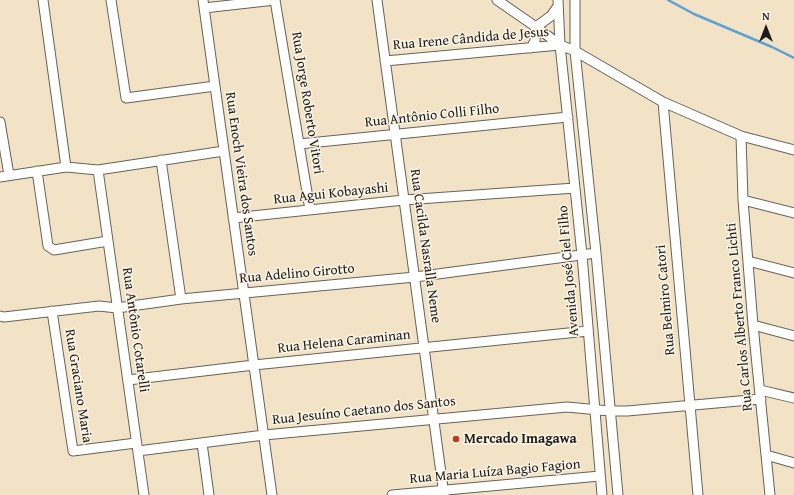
<!DOCTYPE html>
<html>
<head>
<meta charset="utf-8">
<style>
  body { margin:0 }
  #map { position:relative; width:794px; height:495px; overflow:hidden; background:#f3e3c6; font-family:"Gentium Book Plus",serif }
  canvas { display:block }
  .north { position:absolute; left:746px; top:8px; width:40px; height:40px; -webkit-text-stroke:3px #fcf5e5; paint-order:stroke; rotate:0deg; font-size:11px; font-weight:700; line-height:16px; text-align:center; color:#1c1c1c }
  .north::after { content:''; display:block; margin:auto; width:14px; height:18px; background:#1c1c1c; clip-path:polygon(50% 0,100% 100%,50% 72%,0 100%) }
</style>
</head>
<body>
<div id="map">
<canvas width="794" height="495"></canvas>
<div class="north">N</div>
</div>
<script>
const g = document.querySelector('canvas').getContext('2d');
g.lineJoin = 'round';
function poly(rows) {
  const path = new Path2D();
  for (const r of rows) {
    path.moveTo(r[0], r[1]);
    for (let i = 2; i < r.length; i += 2) path.lineTo(r[i], r[i + 1]);
  }
  return path;
}
function stroke(path, color, width, dash) {
  g.strokeStyle = color;
  g.lineWidth = width;
  g.lineCap = dash ? 'butt' : 'round';
  g.setLineDash(dash || []);
  g.stroke(path);
}
function write(font, color, halo, rows, align = 'center') {
  g.font = font + ' "Gentium Book Plus",serif';
  g.lineWidth = 3;
  g.setLineDash([]);
  g.textBaseline = 'middle';
  g.strokeStyle = halo;
  g.fillStyle = color;
  for (const [text, x, y, turn = 0] of rows) {
    g.save();
    g.translate(x, y);
    g.rotate((+turn || 0) * Math.PI / 180);
    g.textAlign = isNaN(turn) ? turn : align;
    if (halo) g.strokeText(text, 0, 0);
    g.fillText(text, 0, 0);
    g.restore();
  }
}
stroke(poly([
  [668,0,694,14,772,47,794,58]
]), '#5fa1d3', 2.5);
const minor = poly([
  [43,0,66,167],
  [111,0,126,98,215,86],
  [203,0,272,495],
  [275,0,310,210],
  [377,0,444,495],
  [497,0,536,27,560,45,575,51,663,102,741,136,794,150],
  [558,0,560,45,582,255,602,495],
  [575,0,575,51,596,253,618,495],
  [204,8,275,0],
  [536,27,551,16,558,6],
  [531,48,535,41,536,27],
  [385,61,560,45],
  [663,102,698,495],
  [0,122,9,175],
  [741,136,743,200,753,325,770,495],
  [299,144,568,117],
  [161,160,181,299],
  [98,170,144,495],
  [37,171,48,246,54,250,108,241],
  [0,177,66,167,98,170,224,151],
  [743,200,794,213],
  [233,218,404,200,575,188],
  [748,261,794,273],
  [52,311,73,451,136,443],
  [0,316,4,317,99,306,117,308,181,299,415,277,596,253],
  [753,325,794,336],
  [128,380,254,365,588,331],
  [760,390,794,398],
  [202,443,209,495],
  [138,451,264,435,567,407,610,411,627,411,761,399],
  [766,455,794,463],
  [392,495,600,476]
]);
stroke(minor, '#676258', 11);
stroke(minor, '#fff', 9);
for (const [x, y, r, color] of [
  [456,439,4,"#c8321e"]
]) {
  const dot = new Path2D();
  dot.arc(x, y, r, 0, 2 * Math.PI);
  g.fillStyle = color;
  g.fill(dot);
  stroke(dot, '#fcf5e5', 1.5);
}
write('14px', '#1c1c1c', '#fcf5e5', [
  ["Rua Irene Cândida de Jesus",471,39,-5],
  ["Rua Jorge Roberto Vitori",307,103,81],
  ["Rua Antônio Colli Filho",432,116,-6],
  ["Rua Enoch Vieira dos Santos",241,174,82],
  ["Rua Agui Kobayashi",331,194,-6],
  ["Rua Cacilda Nasralla Neme",425,246,82],
  ["Avenida José Ciel Filho",569,271,-95],
  ["Rua Adelino Girotto",297,274,-5],
  ["Rua Belmiro Catori",666,300,-95],
  ["Rua Carlos Alberto Franco Lichti",740,317,-95],
  ["Rua Antônio Cotarelli",135,330,82],
  ["Rua Helena Caraminan",344,342,-6],
  ["Rua Graciano Maria",78,386,81],
  ["Rua Jesuíno Caetano dos Santos",364,411,-6],
  ["Rua Maria Luíza Bagio Fagion",495,472,-5]
]);
write('bold 14px', '#1c1c1c', '#fcf5e5', [
  ["Mercado Imagawa",464,439]
], 'left');
</script>
</body>
</html>
